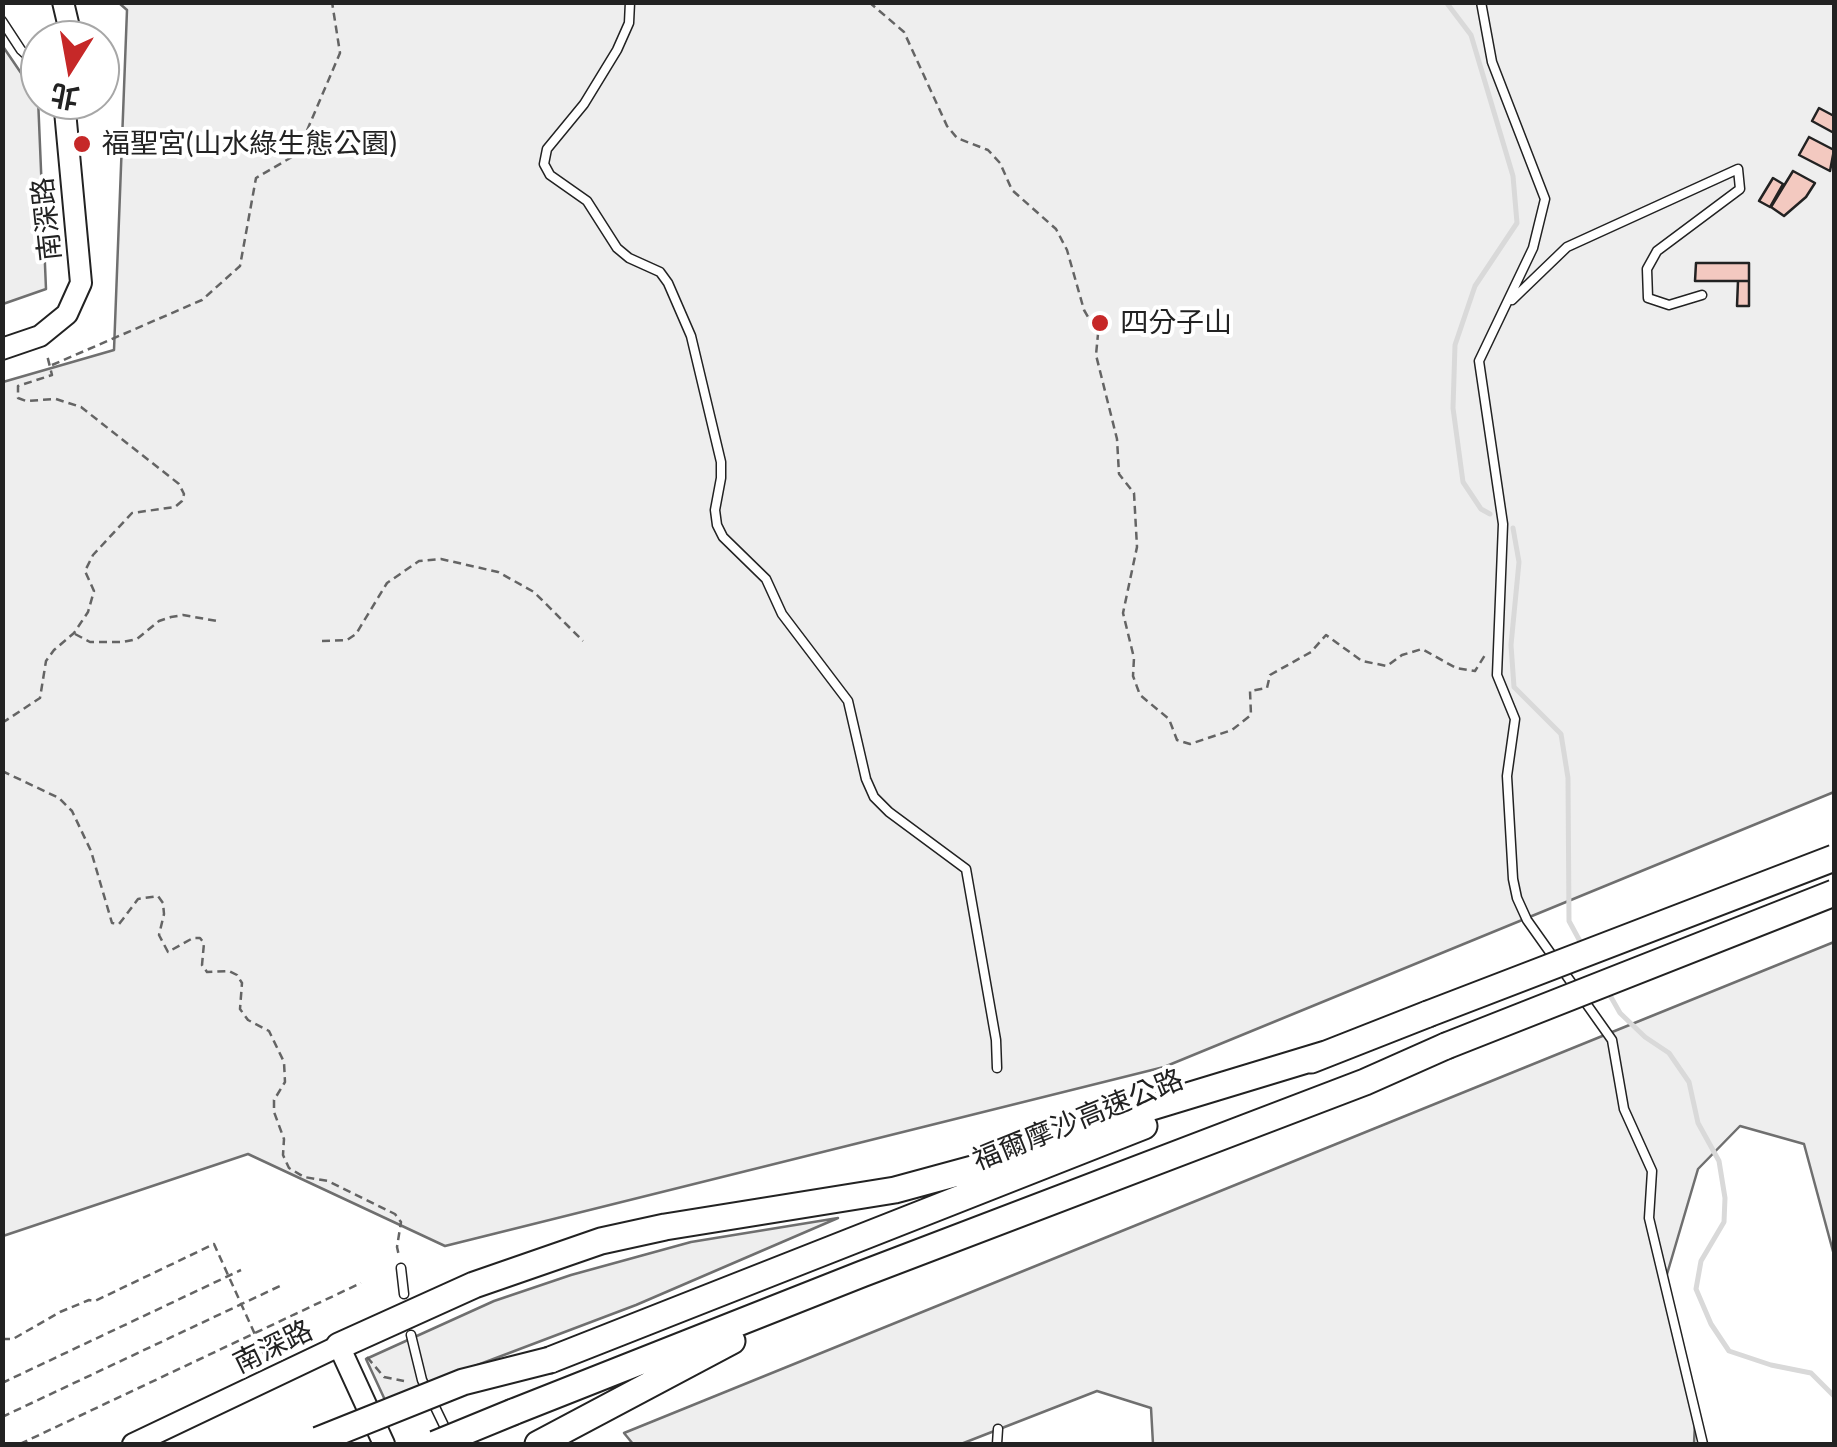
<!DOCTYPE html>
<html>
<head>
<meta charset="utf-8">
<style>
  body { margin:0 }
  #map { position:relative; width:1837px; height:1447px; overflow:hidden; background:#fff; font-family:Lato,"Noto Sans TC",sans-serif }
  canvas { display:block }
  .frame { position:absolute; inset:0; border:5px solid #222; pointer-events:none }
  .north { position:absolute; left:20px; top:20px; width:100px; height:100px; box-sizing:border-box; background:#fff; border:2px solid #a7a7a7; border-radius:50%; rotate:191deg; font-size:28px; font-weight:700; line-height:40px; text-align:center; color:#222 }
  .north::after { content:''; display:block; margin:auto; width:35px; height:45px; background:#c62828; clip-path:polygon(50% 0,100% 100%,50% 72%,0 100%) }
</style>
</head>
<body>
<div id="map">
<canvas width="1837" height="1447"></canvas>
<div class="frame"></div>
<div class="north">北</div>
</div>
<script>
const g = document.querySelector('canvas').getContext('2d');
g.lineJoin = 'round';
function paint(path, color) {
  g.fillStyle = color;
  g.fill(path, 'evenodd');
}
function poly(rows) {
  const path = new Path2D();
  for (const r of rows) {
    path.moveTo(r[0], r[1]);
    for (let i = 2; i < r.length; i += 2) path.lineTo(r[i], r[i + 1]);
  }
  return path;
}
function stroke(path, color, width, dash) {
  g.strokeStyle = color;
  g.lineWidth = width;
  g.lineCap = dash ? 'butt' : 'round';
  g.setLineDash(dash || []);
  g.stroke(path);
}
function write(font, color, halo, rows, align = 'center') {
  g.font = font + ' Lato,"Noto Sans TC",sans-serif';
  g.lineWidth = 8;
  g.setLineDash([]);
  g.textBaseline = 'middle';
  g.strokeStyle = halo;
  g.fillStyle = color;
  for (const [text, x, y, turn = 0] of rows) {
    g.save();
    g.translate(x, y);
    g.rotate((+turn || 0) * Math.PI / 180);
    g.textAlign = isNaN(turn) ? turn : align;
    if (halo) g.strokeText(text, 0, 0);
    g.fillText(text, 0, 0);
    g.restore();
  }
}
const green = poly([
  [119,3,1834,3,1834,792,1164,1067,445,1246,248,1154,3,1236,3,382,114,350,127,10,119,3],
  [2,45,38,98,46,289,3,304,2,45],
  [1834,942,1834,1255,1804,1144,1740,1126,1698,1169,1665,1281,1695,1422,1694,1444,1153,1444,1151,1408,1097,1391,961,1444,633,1444,624,1433,1834,942],
  [838,1218,636,1305,385,1400,366,1359,494,1301,571,1275,691,1242,838,1218]
]);
paint(green, '#eee');
stroke(green, '#6f6f6f', 2.5);
stroke(poly([
  [1446,2,1471,35,1513,176,1517,223,1475,286,1455,345,1453,408,1463,482,1481,509,1490,514],
  [1513,528,1519,562,1511,645,1514,687,1561,734,1568,778,1569,921,1582,945],
  [1607,990,1620,1013,1645,1037,1669,1053,1689,1082,1698,1123,1719,1161,1725,1198,1724,1222,1701,1261,1696,1289,1711,1324,1729,1351,1771,1365,1811,1373,1834,1396]
]), '#d9d9d9', 5);
const building = poly([
  [1819,108,1834,116,1834,133,1812,121,1819,108],
  [1809,137,1834,150,1830,171,1799,155,1809,137],
  [1793,171,1815,183,1806,197,1784,216,1771,207,1793,171],
  [1773,178,1783,184,1770,207,1759,201,1773,178],
  [1696,263,1749,263,1749,281,1695,281,1696,263],
  [1738,281,1749,281,1749,306,1737,306,1738,281]
]);
paint(building, '#f3c9c0');
stroke(building, '#222', 2.5);
const service = poly([
  [630,2,629,23,617,50,584,104,547,149,544,164,550,175,587,201,617,248,629,258,660,272,668,283,691,336,721,462,721,478,715,510,717,525,723,537,766,579,782,614,848,701,866,779,874,797,889,812,966,869,996,1040,997,1068],
  [1481,2,1492,62,1545,199,1533,248,1479,361,1503,524,1497,675,1515,719,1507,776,1513,879,1517,898,1527,920,1612,1040,1624,1109,1652,1171,1649,1218,1703,1444],
  [2,21,21,50,40,67],
  [1512,300,1567,247,1738,169,1740,189,1657,251,1647,269,1648,298,1669,305,1702,295],
  [401,1268,404,1294],
  [411,1335,422,1380,449,1436],
  [997,1444,998,1429]
]);
const secondary = poly([
  [63,2,72,40],
  [2,349,40,336,67,314,81,283,64,100],
  [133,1444,339,1346,384,1444]
]);
const motorway = poly([
  [1311,1060,1428,1014],
  [339,1346,474,1285,601,1241,665,1227,895,1190,987,1165,1125,1115,1326,1054],
  [550,1360,1144,1126],
  [513,1412,862,1274,1365,1082,1446,1046],
  [538,1444,732,1341]
]);
stroke(service, '#222', 11);
stroke(secondary, '#222', 24);
stroke(motorway, '#222', 29);
stroke(poly([
  [869,2,904,32,947,126,957,138,988,150,1000,163,1012,190,1056,229,1067,250,1084,310,1098,334,1096,355,1117,439,1119,474,1134,493,1137,547,1123,613,1134,658,1133,676,1140,695,1169,719,1177,740,1190,744,1232,730,1251,715,1250,691,1267,688,1270,675,1311,652,1326,635,1362,661,1387,666,1402,655,1422,649,1456,668,1475,671,1485,655],
  [52,365,202,300,240,266,256,178,297,154,340,53,332,2],
  [75,634,90,642,123,642,137,639,159,621,171,617,183,615,217,621],
  [322,641,347,640,356,634,387,583,419,561,441,559,498,572,534,592,583,641],
  [2,723,40,698,46,661,54,650,74,633,88,612,94,591,85,571,93,555,132,513,175,507,182,501,184,494,179,484,81,407,56,399,26,401,18,398,18,386,52,375,47,355],
  [2,771,59,798,72,811,91,851,112,923,119,924,123,919,138,899,158,896,163,903,164,914,159,935,168,952,193,938,200,938,204,943,202,965,207,972,229,971,237,975,242,983,240,1009,248,1020,269,1031,284,1062,285,1082,274,1100,274,1112,284,1139,283,1155,289,1168,304,1177,328,1181,395,1214,401,1222,397,1247,399,1256],
  [2,1339,13,1339,60,1312,89,1300,95,1301,214,1244,267,1361],
  [367,1357,384,1377,404,1381],
  [2,1383,241,1270],
  [2,1417,282,1285],
  [20,1444,361,1283]
]), '#646464', 2.5, [8, 5]);
stroke(service, '#fff', 8);
stroke(secondary, '#fff', 20);
stroke(motorway, '#fff', 25);
const motorwayBridge = poly([
  [1428,1014,1834,858],
  [1446,1046,1834,893],
  [318,1440,463,1382,550,1360],
  [435,1444,513,1412]
]);
stroke(motorwayBridge, '#222', 29, []);
stroke(motorwayBridge, '#fff', 25);
for (const [x, y, r, color] of [
  [82,144,10,"#c62828"],
  [1100,323,10,"#c62828"]
]) {
  const dot = new Path2D();
  dot.arc(x, y, r, 0, 2 * Math.PI);
  g.fillStyle = color;
  g.fill(dot);
  stroke(dot, '#fff', 4);
}
write('28px', '#222', '#fff', [
  ["福聖宮(山水綠生態公園)",102,144],
  ["四分子山",1120,323]
], 'left');
write('28px', '#222', '#fff', [
  ["南深路",47,219,-96],
  ["福爾摩沙高速公路",1078,1120,-22],
  ["南深路",273,1347,-26]
]);
</script>
</body>
</html>
